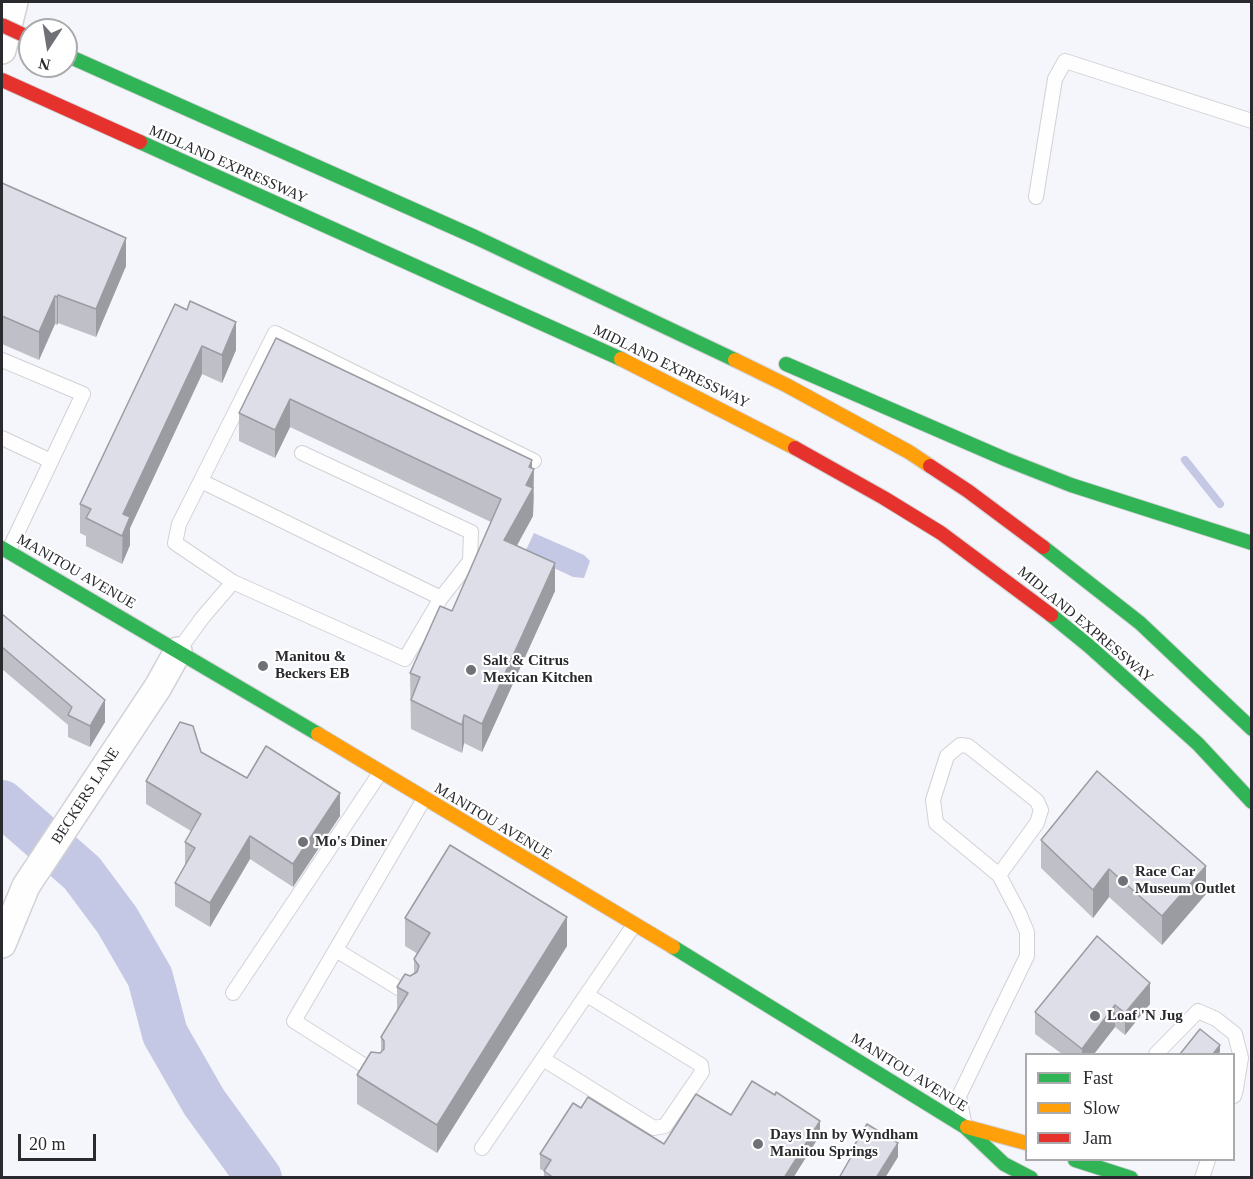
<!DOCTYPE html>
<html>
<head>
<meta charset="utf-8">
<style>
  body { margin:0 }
  #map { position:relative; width:1253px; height:1179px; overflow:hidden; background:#f5f6fb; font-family:"Times New Roman",serif }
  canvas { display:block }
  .frame { position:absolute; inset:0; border:3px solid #292a2e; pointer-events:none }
  .legend { position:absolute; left:1025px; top:1053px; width:210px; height:108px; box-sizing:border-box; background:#fff; border:2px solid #a9aaab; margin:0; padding:8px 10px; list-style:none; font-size:18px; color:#292a2e }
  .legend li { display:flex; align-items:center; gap:12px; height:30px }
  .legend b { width:30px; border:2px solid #a9aaab }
  .north { position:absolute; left:18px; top:18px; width:60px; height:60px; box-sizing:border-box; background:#fff; border:2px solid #a9aaab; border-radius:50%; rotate:192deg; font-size:16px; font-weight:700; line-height:24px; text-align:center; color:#292a2e }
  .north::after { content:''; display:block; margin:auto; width:21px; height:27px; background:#707176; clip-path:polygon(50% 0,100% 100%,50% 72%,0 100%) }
  .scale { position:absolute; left:18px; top:1134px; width:78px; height:27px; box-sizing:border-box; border:3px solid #292a2e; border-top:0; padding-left:8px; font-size:18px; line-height:21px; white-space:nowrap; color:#292a2e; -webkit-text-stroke:4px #fff; paint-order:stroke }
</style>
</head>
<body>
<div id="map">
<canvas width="1253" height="1179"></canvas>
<div class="frame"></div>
<ul class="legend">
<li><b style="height:8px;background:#30b455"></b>Fast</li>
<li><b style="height:8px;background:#ff9f0a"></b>Slow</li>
<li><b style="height:8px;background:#e5322d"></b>Jam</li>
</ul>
<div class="north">N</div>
<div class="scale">20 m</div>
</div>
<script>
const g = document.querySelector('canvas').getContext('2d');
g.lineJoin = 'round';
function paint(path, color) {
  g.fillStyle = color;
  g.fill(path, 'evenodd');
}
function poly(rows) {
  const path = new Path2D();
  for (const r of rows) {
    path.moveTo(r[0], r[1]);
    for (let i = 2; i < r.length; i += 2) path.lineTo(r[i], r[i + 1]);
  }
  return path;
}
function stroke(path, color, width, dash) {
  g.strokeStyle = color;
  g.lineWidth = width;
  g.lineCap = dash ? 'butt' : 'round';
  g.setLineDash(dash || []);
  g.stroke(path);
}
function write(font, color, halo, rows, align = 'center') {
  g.font = font + ' "Times New Roman",serif';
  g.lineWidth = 4.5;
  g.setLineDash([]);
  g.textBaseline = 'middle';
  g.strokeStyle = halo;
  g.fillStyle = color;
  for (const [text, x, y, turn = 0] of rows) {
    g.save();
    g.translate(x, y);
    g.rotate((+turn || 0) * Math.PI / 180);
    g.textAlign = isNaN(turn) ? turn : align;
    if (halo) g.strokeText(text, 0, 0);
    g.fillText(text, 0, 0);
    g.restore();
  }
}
paint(poly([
  [534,533,584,555,590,561,584,578,573,577,524,554]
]), '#c5c8e4');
stroke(poly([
  [1185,460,1220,504]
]), '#c5c8e4', 8);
stroke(poly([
  [2,803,82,873,117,920,150,977,165,1034,204,1102,259,1178]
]), '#c5c8e4', 46);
const lane = poly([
  [1036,197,1055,79,1065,61,1252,121],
  [2,360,83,394,8,552],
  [2,438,51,461],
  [201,481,441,598],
  [233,582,175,543,179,524,275,333,534,461],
  [178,651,203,617,233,582,405,659,441,598,470,561,471,532,302,453],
  [336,950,410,995],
  [233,993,380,773],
  [1156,1054,1198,1011,1216,1019,1235,1034,1241,1058,1236,1089,1234,1096],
  [543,1059,654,1128,665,1126,702,1072,701,1065,587,995],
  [376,1073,294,1021,424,799],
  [964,1122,959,1096,1027,956,1027,932,1019,913,999,875,936,823,933,800,947,756,960,745,968,746,1037,801,1041,810,1037,823,999,875],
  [482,1148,634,925],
  [1202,1178,1208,1160]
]);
const street = poly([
  [2,50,14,2],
  [2,944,26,886,158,687,178,651]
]);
const fast = poly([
  [66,55,475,237,735,360],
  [140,142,621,359],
  [786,364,1005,459,1071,485,1252,543],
  [1043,547,1140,623,1252,729],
  [2,548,318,734],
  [1051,615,1089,646,1198,744,1252,802],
  [673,947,965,1127,1004,1164,1031,1178],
  [1075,1160,1131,1178]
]);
const slow = poly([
  [621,359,795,448],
  [735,360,786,385,909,452,930,466],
  [318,734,673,947],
  [967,1127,1026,1143]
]);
const jam = poly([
  [2,80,140,142],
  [795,448,884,498,941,533,1051,615],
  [930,466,968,491,1043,547]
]);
stroke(lane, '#d1d1d6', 16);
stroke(street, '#d1d1d6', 30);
stroke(fast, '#d1d1d6', 16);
stroke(slow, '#d1d1d6', 16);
stroke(jam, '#d1d1d6', 16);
stroke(lane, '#fefefe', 14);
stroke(street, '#fefefe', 27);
stroke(fast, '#30b455', 14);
stroke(slow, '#ff9f0a', 14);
stroke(jam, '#e5322d', 14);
const jamBridge = poly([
  [2,25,30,38]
]);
stroke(jamBridge, '#d0d1d4', 16, []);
stroke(jamBridge, '#e5322d', 14);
paint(poly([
  [2,183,126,266,96,337,58,323,57,325,55,324,39,360,2,344],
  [187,310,236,350,222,383,202,374,130,528,130,545,122,564,86,546,86,536,80,533,80,504],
  [276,338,532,468,534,497,533,516,517,546,555,591,482,752,464,743,462,753,411,729,410,673,452,611,491,522,290,427,275,458,239,441,239,413],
  [2,614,105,722,90,747,68,737,68,725,2,669],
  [201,752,247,778,340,816,293,887,250,859,210,927,175,906,175,883,185,865,185,842,191,831,146,804,146,781],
  [1041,840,1206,894,1162,945,1109,897,1093,918,1041,868],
  [405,918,567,946,437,1153,357,1104,357,1075,381,1052,381,1037,397,1011,397,987,414,974,414,959,418,954,405,946],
  [1097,936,1150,1004,1125,1035,1115,1027,1094,1054,1062,1054,1035,1034,1035,1012],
  [581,1108,664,1144,731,1115,820,1135,793,1178,544,1178,544,1171,540,1169,540,1154]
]), '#bebfc7');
paint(poly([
  [126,238,126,266,96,337,96,309],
  [58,295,58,323,57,325,57,297],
  [55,296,55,324,39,360,39,332],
  [236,322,236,350,222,383,222,355],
  [202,346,202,374,130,528,130,545,122,564,123,514],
  [290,399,290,427,275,458,275,430],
  [532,460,532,472,534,469,533,516,504,568,504,540,526,485,529,467],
  [555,563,555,591,482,752,482,724],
  [105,700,105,722,90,747,90,726],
  [464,715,464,743,462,753,462,725],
  [340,793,340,816,293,887,293,864],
  [250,836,250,859,210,927,210,903],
  [1206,866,1206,894,1162,945,1162,916],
  [1109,869,1109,897,1093,918,1093,890],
  [567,917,567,946,437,1153,437,1125],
  [1150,983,1150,1004,1125,1035,1125,1013],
  [1115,1005,1115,1027,1094,1054,1082,1054,1082,1049],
  [1220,1045,1220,1052,1218,1054,1213,1054],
  [820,1121,820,1135,793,1178,784,1178],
  [898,1143,898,1157,885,1178,876,1178]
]), '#9b9ba2');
const building = poly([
  [2,183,126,238,96,309,58,295,57,297,55,296,39,332,2,316,2,183],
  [190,301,236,322,222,355,202,346,123,514,130,517,122,536,86,518,91,509,80,504,175,304,187,310,190,301],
  [276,338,532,460,529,467,534,469,526,485,533,488,504,540,555,563,482,724,464,715,462,725,411,700,420,677,410,673,440,606,452,611,501,499,290,399,275,430,239,413,276,338],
  [2,614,105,700,90,726,68,715,72,707,2,647,2,614],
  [180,722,193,726,201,752,247,778,266,746,340,793,293,864,250,836,210,903,175,883,195,848,185,842,201,814,146,781,180,722],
  [1097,771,1206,866,1162,916,1109,869,1093,890,1041,840,1097,771],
  [450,845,567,917,437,1125,357,1075,371,1052,380,1053,384,1049,384,1041,381,1037,408,993,397,987,405,974,410,976,417,972,419,966,414,959,430,933,405,918,450,845],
  [1097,936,1150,983,1125,1013,1115,1005,1082,1049,1035,1012,1097,936],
  [1200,1029,1220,1045,1213,1054,1180,1054,1200,1029],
  [752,1081,775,1095,776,1092,820,1121,784,1178,554,1178,544,1171,551,1160,540,1154,573,1103,581,1108,588,1097,664,1144,696,1094,731,1115,752,1081],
  [867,1124,898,1143,876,1178,839,1178,851,1157,848,1156,867,1124]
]);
paint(building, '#dddee7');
stroke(building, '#9b9ba2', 1.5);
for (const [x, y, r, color] of [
  [263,666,6,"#707176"],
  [471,670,6,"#707176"],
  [303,842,6,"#707176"],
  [1123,881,6,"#707176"],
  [1095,1016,6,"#707176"],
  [758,1144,6,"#707176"]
]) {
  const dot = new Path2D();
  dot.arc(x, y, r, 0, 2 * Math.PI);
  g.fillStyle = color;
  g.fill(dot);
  stroke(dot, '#fff', 2);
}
write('15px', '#292a2e', '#fff', [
  ["MIDLAND EXPRESSWAY",228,165,24],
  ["MIDLAND EXPRESSWAY",671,367,26],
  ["MANITOU AVENUE",76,572,30],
  ["MIDLAND EXPRESSWAY",1085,625,40],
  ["BECKERS LANE",86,796,-57],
  ["MANITOU AVENUE",493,822,31],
  ["MANITOU AVENUE",909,1073,32]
]);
write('bold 15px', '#292a2e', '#fff', [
  ["Manitou &",275,657],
  ["Beckers EB",275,674],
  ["Salt & Citrus",483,661],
  ["Mexican Kitchen",483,678],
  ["Mo's Diner",315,842],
  ["Race Car",1135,872],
  ["Museum Outlet",1135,889],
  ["Loaf 'N Jug",1107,1016],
  ["Days Inn by Wyndham",770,1135],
  ["Manitou Springs",770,1152]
], 'left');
</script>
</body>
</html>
